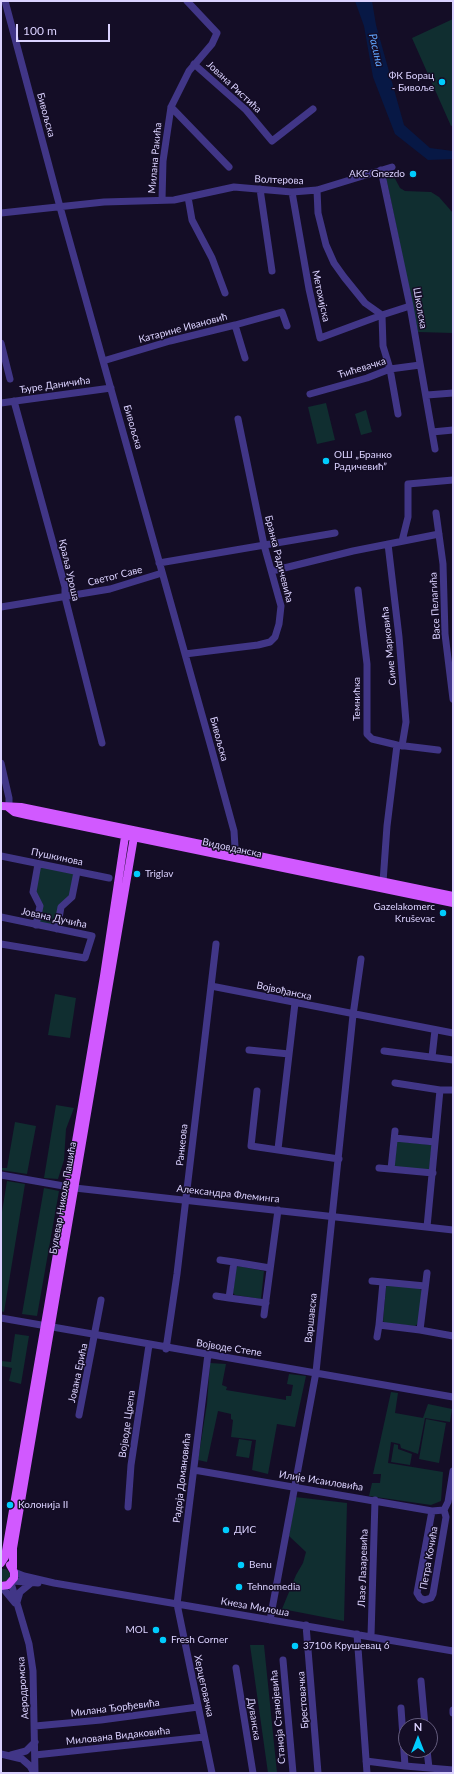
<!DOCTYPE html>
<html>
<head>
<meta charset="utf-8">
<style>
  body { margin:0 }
  #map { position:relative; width:454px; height:1774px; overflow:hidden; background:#140d26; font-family:Lato,sans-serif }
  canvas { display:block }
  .frame { position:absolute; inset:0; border:2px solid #dbd2ff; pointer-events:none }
  .north { position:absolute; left:398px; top:1718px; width:40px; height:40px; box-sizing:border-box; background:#140d26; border:1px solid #645c7d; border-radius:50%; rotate:0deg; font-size:11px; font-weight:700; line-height:16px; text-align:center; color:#dbd2ff }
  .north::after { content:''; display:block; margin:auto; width:14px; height:18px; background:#00ccfd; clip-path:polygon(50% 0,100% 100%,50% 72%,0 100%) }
  .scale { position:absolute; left:16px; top:24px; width:94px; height:18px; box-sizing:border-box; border:2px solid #dbd2ff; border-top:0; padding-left:5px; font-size:12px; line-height:14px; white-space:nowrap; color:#dbd2ff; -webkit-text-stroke:3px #140d26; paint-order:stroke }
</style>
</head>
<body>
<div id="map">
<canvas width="454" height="1774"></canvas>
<div class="frame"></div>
<div class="north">N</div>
<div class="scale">100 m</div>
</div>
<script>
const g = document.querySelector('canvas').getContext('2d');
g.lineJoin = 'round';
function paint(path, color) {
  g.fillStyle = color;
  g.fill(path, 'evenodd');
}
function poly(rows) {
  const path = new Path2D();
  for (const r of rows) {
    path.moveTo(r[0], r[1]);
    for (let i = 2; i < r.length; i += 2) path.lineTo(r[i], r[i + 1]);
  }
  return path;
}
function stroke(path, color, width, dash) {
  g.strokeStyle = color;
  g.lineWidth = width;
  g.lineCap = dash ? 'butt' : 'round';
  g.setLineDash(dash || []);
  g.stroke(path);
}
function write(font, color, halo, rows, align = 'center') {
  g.font = font + ' Lato,sans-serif';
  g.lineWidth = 3;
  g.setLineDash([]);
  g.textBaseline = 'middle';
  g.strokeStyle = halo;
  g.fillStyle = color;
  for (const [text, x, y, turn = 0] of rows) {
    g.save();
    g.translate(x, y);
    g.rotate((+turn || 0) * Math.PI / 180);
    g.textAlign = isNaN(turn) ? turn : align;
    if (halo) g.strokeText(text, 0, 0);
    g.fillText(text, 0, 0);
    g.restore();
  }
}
paint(poly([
  [453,19,453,125,451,126,412,38],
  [391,171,400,188,405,191,431,192,439,197,453,213,453,333,418,332,385,172],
  [326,403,335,440,317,444,308,407],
  [366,410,372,432,361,435,355,414],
  [38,864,77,872,72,897,61,907,57,929,36,925,40,906,33,892],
  [55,994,76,998,70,1038,48,1035],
  [56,1105,74,1108,66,1129,64,1160,58,1179,44,1178],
  [15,1122,36,1126,27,1174,1,1170,1,1168,7,1168],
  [397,1141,432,1145,429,1171,394,1167],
  [7,1181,25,1184,4,1312,1,1311,1,1218],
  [44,1188,59,1191,37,1316,22,1314],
  [238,1266,264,1271,261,1299,235,1295,233,1293,236,1268],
  [388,1285,418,1287,422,1291,419,1323,415,1326,385,1323,383,1321,386,1287],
  [15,1334,29,1336,21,1384,9,1381,12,1368,1,1366,1,1361,11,1362],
  [210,1363,226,1364,222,1385,227,1387,226,1390,286,1400,286,1396,291,1396,293,1385,287,1384,289,1374,306,1376,295,1427,277,1424,268,1474,252,1470,256,1440,231,1437,233,1420,231,1419,231,1414,218,1411,207,1462,198,1460,207,1404],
  [391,1392,398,1393,395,1413,423,1418,428,1404,452,1409,450,1422,425,1418,418,1454,401,1448,400,1444,391,1442,388,1463,443,1472,441,1501,431,1505,369,1496,372,1483,380,1483,381,1474,373,1474],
  [426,1419,446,1423,439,1463,419,1459],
  [239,1439,252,1441,249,1458,236,1456],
  [394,1444,398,1445,398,1449,412,1454,410,1465,391,1462],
  [295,1497,347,1503,344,1621,282,1609,296,1575,303,1563,306,1552,289,1536],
  [1,1569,6,1569,10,1573,10,1577,6,1581,1,1581],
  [250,1645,264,1645,277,1773,268,1773]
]), '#102e30');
paint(poly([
  [355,1,372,1,376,25,404,125,430,148,453,151,453,159,428,160,395,134,373,77,364,26]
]), '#071845');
stroke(poly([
  [5,1,60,207,211,747,234,831,235,847,234,856],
  [194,64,246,110,272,141,313,109],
  [171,107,229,167],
  [381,170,410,306,435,449],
  [260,189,272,271],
  [317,190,318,213,326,245,334,263,344,277,365,303,382,315,410,306],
  [292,192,309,289,320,338,382,315,383,346,390,369,398,414],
  [188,197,192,220,212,258,225,293],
  [162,200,163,161,171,107,189,71,212,44,217,33,187,1],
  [1,213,104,202,174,200,234,187,292,192,305,191,317,190,392,167],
  [235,325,282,312,287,326],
  [1,343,10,379],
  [103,361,170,341,235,325,245,358],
  [310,394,367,378,390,369,420,365],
  [427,395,453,393],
  [14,401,65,587,65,597,102,743],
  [1,403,111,388],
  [432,432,453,430],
  [436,513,443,564,445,634,453,699],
  [402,541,408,517,408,484,453,480],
  [388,544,399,637,406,722,402,746],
  [159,563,335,533],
  [272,571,353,551,439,534],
  [358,590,367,664,367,734,372,739,397,745,438,750],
  [1,607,110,589,162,573],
  [185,654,258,645,270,642,275,637,279,624,281,606,264,545,238,419],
  [1,763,9,798,9,808],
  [1,856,109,878],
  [383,882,387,826,397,745],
  [1,917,92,936,85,958,1,944],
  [36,925,40,906,33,892,38,864],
  [57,929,61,907,72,897,77,872],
  [211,986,453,1033],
  [249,1050,289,1054],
  [384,1051,453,1060],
  [432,1057,435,1030],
  [395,1083,440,1090,453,1090],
  [257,1091,251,1146,339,1159],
  [395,1138,435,1142],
  [278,1149,295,1003],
  [379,1168,433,1173],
  [391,1169,395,1131],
  [1,1175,75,1188,453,1230],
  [427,1227,440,1090],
  [220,1260,234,1262],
  [427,1273,420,1330,453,1336],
  [372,1281,383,1282],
  [216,1296,229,1298],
  [266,1303,229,1298,234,1262,270,1268],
  [264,1315,278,1210],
  [1,1318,453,1397],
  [420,1330,379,1325,383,1282,425,1286],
  [377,1337,379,1325],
  [166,1349,177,1274,216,944],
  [208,1354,177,1604,212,1773],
  [79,1415,101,1300],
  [194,1470,432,1511,444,1510],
  [128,1507,131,1465,149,1345],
  [432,1511,417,1593,420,1598,424,1600,431,1598,433,1594,446,1517,444,1510,448,1502,453,1471],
  [14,1572,24,1576,54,1583,453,1651],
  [13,1581,38,1583],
  [11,1583,29,1644,33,1671,35,1773],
  [1,1586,15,1603],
  [17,1602,20,1592,31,1583],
  [270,1620,316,1372,353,1015,361,959],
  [306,1625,318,1773],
  [357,1634,367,1773],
  [371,1636,375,1500],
  [283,1660,293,1773],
  [236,1668,253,1773],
  [421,1681,425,1726],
  [401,1708,405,1766],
  [453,1710,453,1713],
  [35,1726,101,1720,198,1707],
  [427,1750,429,1768],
  [1,1754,22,1759,30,1766,34,1773],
  [11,1755,26,1751,35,1742],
  [35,1755,204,1737],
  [366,1761,405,1766,453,1770]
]), '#413687', 7);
stroke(poly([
  [1,806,21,807,453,896],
  [9,808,14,812,27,815,453,903],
  [1,1563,5,1557,48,1307,104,976,126,830],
  [13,1568,13,1548,135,831],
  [1,1586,8,1585,14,1578,14,1572,10,1565]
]), '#d159ff', 8);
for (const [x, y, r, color] of [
  [442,82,4,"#00ccfd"],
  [413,174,4,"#00ccfd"],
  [326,461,4,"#00ccfd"],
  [137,874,4,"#00ccfd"],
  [443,913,4,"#00ccfd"],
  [10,1505,4,"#00ccfd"],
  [226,1530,4,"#00ccfd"],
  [241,1565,4,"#00ccfd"],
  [239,1587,4,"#00ccfd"],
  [156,1630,4,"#00ccfd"],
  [163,1640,4,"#00ccfd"],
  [295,1646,4,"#00ccfd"]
]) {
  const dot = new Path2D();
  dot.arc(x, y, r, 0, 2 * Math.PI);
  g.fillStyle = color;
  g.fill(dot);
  stroke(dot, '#140d26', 1.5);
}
write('10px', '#dbd2ff', '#140d26', [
  ["ФК Борац",434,76,"right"],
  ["- Бивоље",434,88,"right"],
  ["AKC Gnezdo",405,174,"right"],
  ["ОШ „Бранко",334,455],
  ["Радичевић”",334,467],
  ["Triglav",145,874],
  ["Gazelakomerc",435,907,"right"],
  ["Kruševac",435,919,"right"],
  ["Колонија II",18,1505],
  ["ДИС",234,1530],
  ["Benu",249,1565],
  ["Tehnomedia",247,1587],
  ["MOL",148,1630,"right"],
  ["Fresh Corner",171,1640],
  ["37106 Крушевац 6",303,1646]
], 'left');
write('10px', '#dbd2ff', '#140d26', [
  ["Јована Ристића",234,87,43],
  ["Бивољска",46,115,75],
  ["Милана Ракића",155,158,-85],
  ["Волтерова",279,180,2],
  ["Метохијска",321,296,78],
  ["Школска",420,308,80],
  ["Катарине Ивановић",183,328,-15],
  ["Ћићевачка",362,368,-17],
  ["Ђуре Даничића",55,385,-8],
  ["Бивољска",133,427,74],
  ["Бранка Радичевића",279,559,76],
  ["Краља Уроша",69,570,77],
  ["Светог Саве",115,576,-14],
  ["Васе Пелагића",435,606,-93],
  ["Симе Марковића",389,646,-96],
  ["Темнићка",357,699,-90],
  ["Бивољска",219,739,75],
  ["Видовданска",232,848,12],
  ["Пушкинова",57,857,12],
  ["Јована Дучића",54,918,12],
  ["Војвођанска",284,991,12],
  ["Ранкеова",182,1145,-84],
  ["Александра Флеминга",228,1194,6],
  ["Булевар Николе Пашића",63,1198,-80],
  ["Варшавска",311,1318,-84],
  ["Војводе Степе",229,1348,9],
  ["Јована Ерића",78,1373,-78],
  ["Војводе Црепа",127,1424,-82],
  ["Радоја Домановића",182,1478,-83],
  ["Илије Исаиловића",321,1481,9],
  ["Петра Кочића",429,1558,-80],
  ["Лазе Лазаревића",363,1568,-88],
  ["Кнеза Милоша",255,1607,10],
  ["Херцеговачка",204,1686,78],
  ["Аеродромска",23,1688,-94],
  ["Брестовачка",303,1700,-94],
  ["Милана Ђорђевића",115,1708,-7],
  ["Станоја Станојевића",278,1717,-95],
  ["Дуванска",254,1719,81],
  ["Милована Видаковића",118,1736,-6]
]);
write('italic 11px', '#60a6ff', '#140d26', [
  ["Расина",376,50,77]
]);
</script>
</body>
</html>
